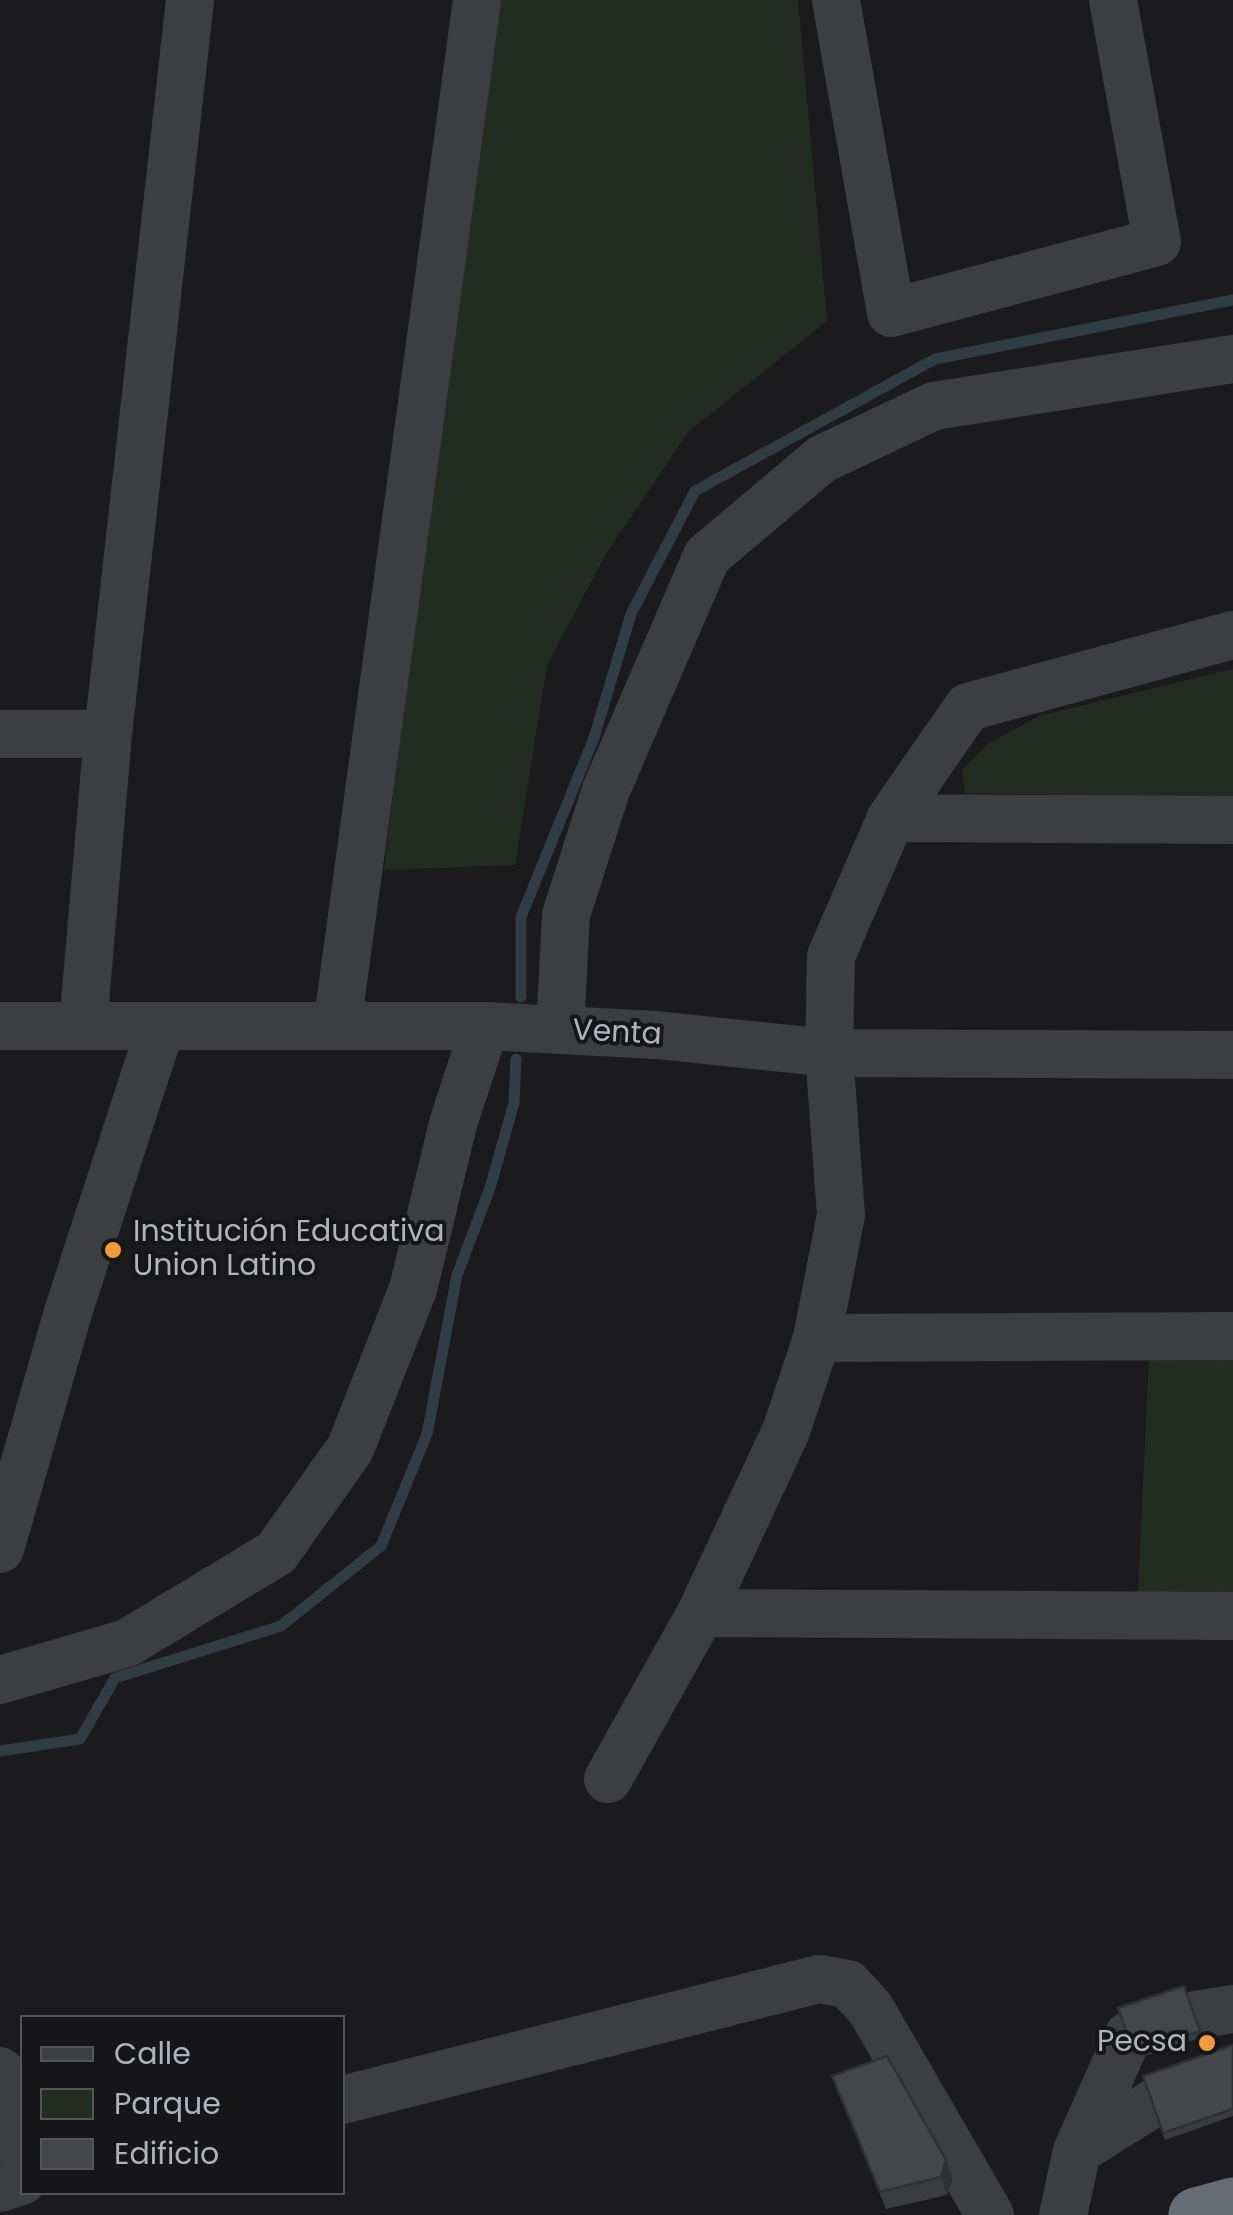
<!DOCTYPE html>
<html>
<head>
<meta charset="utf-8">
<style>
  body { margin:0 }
  #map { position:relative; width:1233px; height:2215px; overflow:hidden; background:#1b1b1d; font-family:Poppins,sans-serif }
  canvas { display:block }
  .legend { position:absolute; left:20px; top:2015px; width:325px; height:180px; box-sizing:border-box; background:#161618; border:2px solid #53555a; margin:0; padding:12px 18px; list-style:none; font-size:30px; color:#aeb4bd }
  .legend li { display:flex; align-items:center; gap:20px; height:50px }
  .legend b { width:50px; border:2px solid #53555a }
</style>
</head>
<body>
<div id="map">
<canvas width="1233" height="2215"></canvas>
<ul class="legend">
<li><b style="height:12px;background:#3c3e42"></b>Calle</li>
<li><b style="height:28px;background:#232c23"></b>Parque</li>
<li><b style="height:28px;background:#45464a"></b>Edificio</li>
</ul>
</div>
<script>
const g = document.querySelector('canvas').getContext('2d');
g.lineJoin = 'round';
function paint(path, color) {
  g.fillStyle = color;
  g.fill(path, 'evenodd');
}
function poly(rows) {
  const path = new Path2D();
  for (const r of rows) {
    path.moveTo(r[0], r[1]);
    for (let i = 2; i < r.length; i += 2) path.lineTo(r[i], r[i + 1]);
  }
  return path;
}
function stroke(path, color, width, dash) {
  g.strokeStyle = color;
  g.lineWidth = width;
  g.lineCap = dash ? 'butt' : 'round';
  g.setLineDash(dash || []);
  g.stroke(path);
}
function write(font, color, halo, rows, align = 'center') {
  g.font = font + ' Poppins,sans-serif';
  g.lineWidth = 8;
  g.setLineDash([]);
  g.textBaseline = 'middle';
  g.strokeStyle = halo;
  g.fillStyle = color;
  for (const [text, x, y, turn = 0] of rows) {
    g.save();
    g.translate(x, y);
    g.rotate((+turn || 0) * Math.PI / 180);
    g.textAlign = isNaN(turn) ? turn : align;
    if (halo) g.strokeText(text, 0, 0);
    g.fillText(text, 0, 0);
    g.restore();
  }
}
paint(poly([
  [490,0,798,0,827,321,688,432,606,554,547,665,515,865,384,870],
  [1233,669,1233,798,965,793,962,770,988,744,1039,716],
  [1149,1357,1233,1358,1233,1597,1138,1594]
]), '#232c23');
stroke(poly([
  [521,997,521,917,594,738,631,614,695,491,935,359,1233,300],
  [0,1751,80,1739,115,1678,281,1626,381,1546,427,1434,457,1275,490,1188,514,1103,516,1059]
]), '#303d42', 11);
stroke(poly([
  [836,0,891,313,1157,242,1113,0],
  [0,734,108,734],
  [891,818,1233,820],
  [0,1026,485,1026,656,1035,829,1053,1233,1055],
  [83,1026,108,734,190,0],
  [337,1026,477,0],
  [560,1030,566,915,606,790,707,556,822,459,934,406,1233,359],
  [817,1338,1233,1336],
  [0,1549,69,1309,161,1026],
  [701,1613,1233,1616],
  [0,1680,127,1643,276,1553,350,1449,413,1289,453,1124,485,1026],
  [608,1779,701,1613,786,1431,817,1338,841,1215,829,1053,831,956,891,818,968,707,1233,635],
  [1195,2015,1233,2009],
  [0,2071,22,2152],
  [342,2100,819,1979,848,1984,870,2008,990,2215],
  [1077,2151,1128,2036],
  [0,2188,22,2181],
  [1063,2215,1077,2151,1152,2104]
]), '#3c3e42', 48);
stroke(poly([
  [1196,2215,1233,2205]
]), '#686d73', 55);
paint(poly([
  [1184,1986,1202,2037,1136,2059,1118,2008],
  [1233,2045,1233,2116,1165,2140,1143,2076],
  [832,2076,953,2177,947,2195,886,2209]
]), '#3b3c40');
paint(poly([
  [946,2160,953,2177,947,2195,941,2177]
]), '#303134');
const building = poly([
  [1184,1986,1200,2031,1134,2053,1118,2008,1184,1986],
  [1233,2045,1233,2109,1163,2133,1143,2076,1233,2045],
  [887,2056,946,2160,941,2177,880,2192,832,2076,887,2056]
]);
paint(building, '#45464a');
stroke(building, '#303134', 2.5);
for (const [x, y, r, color] of [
  [113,1250,10,"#f29b3e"],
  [1207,2043,10,"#f29b3e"]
]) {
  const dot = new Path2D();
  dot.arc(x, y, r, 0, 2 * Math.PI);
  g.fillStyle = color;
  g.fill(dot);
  stroke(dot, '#161618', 4);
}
write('30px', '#aeb4bd', '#161618', [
  ["Venta",617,1034,3]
]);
write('30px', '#aeb4bd', '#161618', [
  ["Institución Educativa",133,1233],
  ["Union Latino",133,1267],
  ["Pecsa",1187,2043,"right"]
], 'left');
</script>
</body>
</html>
